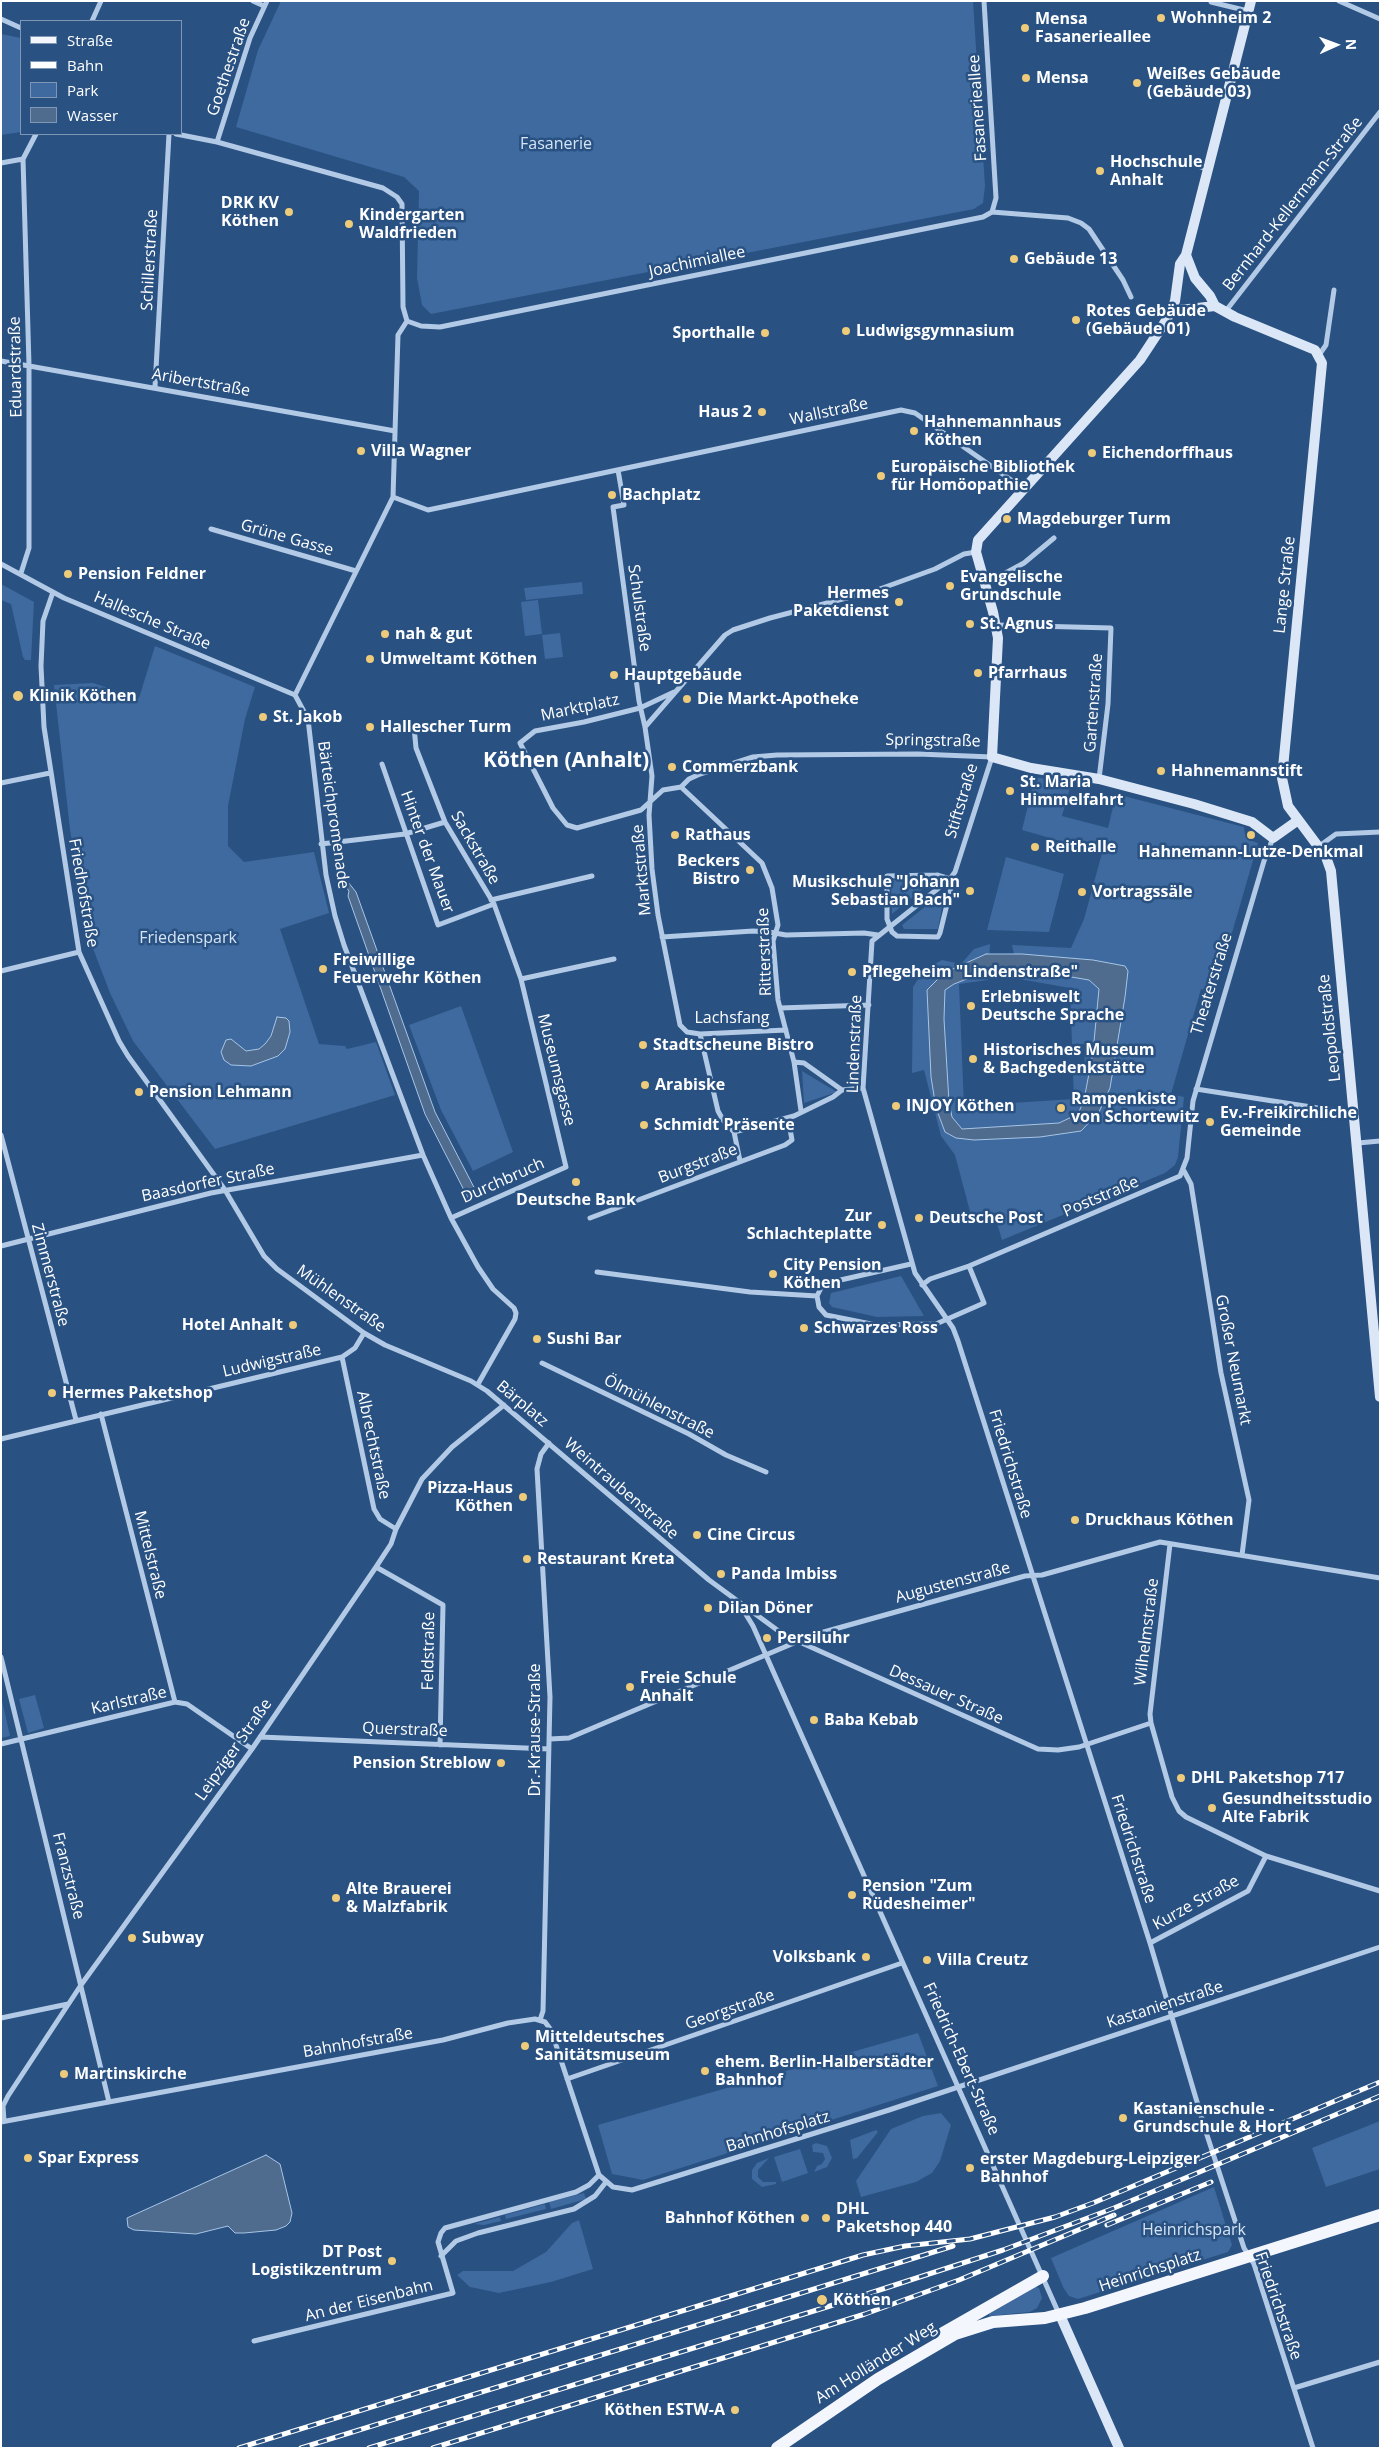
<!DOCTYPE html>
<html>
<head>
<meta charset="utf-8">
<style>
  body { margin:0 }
  #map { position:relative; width:1381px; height:2449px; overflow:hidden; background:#295182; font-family:"Open Sans",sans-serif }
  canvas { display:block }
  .frame { position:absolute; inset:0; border:2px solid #fff; pointer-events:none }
  .legend { position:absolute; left:20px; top:20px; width:162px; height:115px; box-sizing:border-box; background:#295182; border:1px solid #7f97b4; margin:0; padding:6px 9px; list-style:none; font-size:15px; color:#fff }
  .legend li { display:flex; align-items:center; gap:10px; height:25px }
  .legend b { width:25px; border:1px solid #7f97b4 }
  .north { position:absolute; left:1311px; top:20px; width:50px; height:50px; -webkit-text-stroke:4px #295182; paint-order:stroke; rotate:88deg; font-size:14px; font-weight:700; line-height:20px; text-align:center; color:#fff }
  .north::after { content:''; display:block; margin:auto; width:18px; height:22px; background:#fff; clip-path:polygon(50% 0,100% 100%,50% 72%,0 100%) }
</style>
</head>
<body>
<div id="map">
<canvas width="1381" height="2449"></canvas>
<div class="frame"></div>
<ul class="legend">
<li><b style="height:6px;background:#f3f7fd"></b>Straße</li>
<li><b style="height:6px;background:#fff"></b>Bahn</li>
<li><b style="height:14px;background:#3e6a9f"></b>Park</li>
<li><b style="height:14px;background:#4f6c8f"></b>Wasser</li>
</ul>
<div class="north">N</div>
</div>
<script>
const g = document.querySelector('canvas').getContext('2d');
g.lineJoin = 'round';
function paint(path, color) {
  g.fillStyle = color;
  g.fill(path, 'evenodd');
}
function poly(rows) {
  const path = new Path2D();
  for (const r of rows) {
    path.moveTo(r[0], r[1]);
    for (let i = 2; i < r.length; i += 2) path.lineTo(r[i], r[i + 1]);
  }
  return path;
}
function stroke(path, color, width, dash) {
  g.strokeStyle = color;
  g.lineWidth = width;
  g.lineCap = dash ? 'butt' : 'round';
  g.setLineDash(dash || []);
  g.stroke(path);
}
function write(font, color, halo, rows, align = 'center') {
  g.font = font + ' "Open Sans",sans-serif';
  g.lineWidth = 5;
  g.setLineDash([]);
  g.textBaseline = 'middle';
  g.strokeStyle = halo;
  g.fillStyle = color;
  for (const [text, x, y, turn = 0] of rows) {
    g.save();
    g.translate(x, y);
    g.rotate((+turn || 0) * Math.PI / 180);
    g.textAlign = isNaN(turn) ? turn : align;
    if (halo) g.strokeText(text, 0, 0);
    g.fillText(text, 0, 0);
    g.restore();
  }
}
paint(poly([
  [281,1,973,1,985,186,983,203,974,209,431,314,422,305,417,278,419,191,404,177,236,127,258,50],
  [1,34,21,38,21,132,1,135],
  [582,582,583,594,526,600,524,588],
  [1,584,34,602,31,660,25,660,23,657,11,604,1,600],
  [538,600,542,634,525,636,521,602],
  [560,633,563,657,545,659,542,635],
  [155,646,255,687,245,719,228,806,228,846,244,862,314,852,329,913,280,929,319,1044,345,1046,347,1049,376,1042,395,1095,215,1149,133,1041,110,993,89,938,70,830,54,685,93,683,139,698],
  [1035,777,1071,784,1062,816,1108,828,1116,794,1244,827,1245,835,1249,840,1258,843,1215,992,1201,989,1171,1094,1184,1097,1178,1157,1175,1165,1165,1173,1002,1240,994,1213,972,1219,955,1155,941,1136,924,1070,912,1073,913,987,924,970,942,960,961,964,974,949,990,944,988,980,959,984,964,1106,1074,1099,1073,1075,1085,1074,1084,1044,1072,1044,1070,988,1019,979,1012,945,1071,948,1084,919,1102,853,1022,830],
  [1006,857,1064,874,1049,932,987,930],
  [936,878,892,914,891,880],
  [945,891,938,929,904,929,902,925],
  [461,1006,513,1152,473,1171,441,1110,409,1025],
  [802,1071,837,1092,804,1103],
  [901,1276,924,1316,877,1317,832,1307,829,1303,831,1293],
  [35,1695,44,1728,28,1733,19,1699],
  [1,1696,10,1736,1,1738],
  [918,2033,938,2086,643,2180,612,2174,598,2125],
  [941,2113,951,2125,940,2161,932,2173,916,2182,861,2197,856,2181,891,2129,923,2116],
  [1380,2121,1380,2169,1326,2187,1312,2148],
  [876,2130,878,2132,857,2158,853,2159,850,2140],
  [816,2143,827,2146,832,2158,827,2167,814,2172,817,2166,822,2164,825,2159,823,2153,813,2152,812,2145],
  [800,2149,808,2173,782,2182,774,2157],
  [769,2158,758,2170,758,2177,763,2182,776,2182,776,2184,762,2187,752,2179,752,2170,757,2163],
  [1214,2187,1232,2245,1228,2252,1078,2299,1069,2296,1063,2287,1051,2258],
  [584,2193,586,2199,551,2209,549,2202],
  [545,2204,546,2209,506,2219,505,2215],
  [500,2217,501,2221,484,2225,474,2224],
  [579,2220,593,2269,551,2282,499,2293,470,2287,457,2275,463,2271,513,2271,546,2252,572,2223],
  [1036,2287,1039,2288,1042,2298,1037,2308,1030,2312,989,2316,989,2314]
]), '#3e6a9f');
const water = poly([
  [344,877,356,892,435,1112,479,1197,469,1200,425,1114,348,896,349,891,341,880,344,877],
  [986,954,1022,954,1093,960,1125,966,1128,971,1125,997,1110,1088,1099,1112,1081,1131,1040,1137,974,1140,956,1138,945,1132,936,1108,931,1077,927,990,944,973,986,954],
  [1013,967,1089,980,1099,989,1093,1052,1084,1100,1078,1114,1059,1123,962,1129,952,1117,949,1102,944,1019,945,990,954,984,992,969,1013,967],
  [277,1017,286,1018,289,1021,290,1032,285,1049,278,1056,251,1066,231,1065,224,1060,221,1052,226,1040,231,1039,246,1051,259,1049,265,1044,271,1036,277,1017],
  [266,2155,280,2164,292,2213,290,2222,286,2226,276,2230,244,2233,235,2233,228,2226,196,2234,134,2230,128,2227,127,2218,266,2155]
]);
paint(water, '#4f6c8f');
stroke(water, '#a7c5e6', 1);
stroke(poly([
  [253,1,264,6],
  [984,1,996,198,992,212],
  [1339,1,1380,19],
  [1211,2,1248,11],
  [1,19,21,28],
  [92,21,101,1],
  [176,134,217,142,383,188,397,197,402,204,403,307,407,321,398,335,393,497,295,695],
  [217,142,250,38,267,1],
  [1169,158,1208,169],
  [1,163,23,159],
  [992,212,1068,218,1081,223,1089,229,1123,280,1131,297],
  [1225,312,1380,112],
  [407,321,421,326,440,327,983,217,992,212],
  [1319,355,1326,345,1334,290],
  [1,361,395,431],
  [155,387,169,134],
  [618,470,624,505,613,507,639,701,645,727,652,776,649,815,652,869,658,915,680,1025,687,1032,700,1034,786,1030],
  [393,497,428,510,901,410,915,413,1024,489],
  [211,529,356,571],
  [1,564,64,598,295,695],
  [21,573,29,548,29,365,23,159,36,134],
  [985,584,1024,563,1054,538],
  [53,592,43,621,41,666,44,727,79,952,119,1041,128,1056,225,1190,264,1256,277,1269,364,1333,385,1345,471,1381,487,1391,709,1580,784,1635,1038,1749,1058,1750,1079,1747,1151,1723,1172,1797,1179,1811,1186,1817,1266,1856,1380,1891],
  [996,625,1111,628,1108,704,1099,779],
  [674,692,640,708,584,722,535,731,520,743,553,808,567,825,577,828,641,810,663,790,681,787,689,779,700,774,753,757,777,755,918,754,992,757,955,872,950,879,872,941,863,1088,915,1273,953,1328,958,1341,1150,1943,1205,2129,1244,2248,1254,2264,1313,2448],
  [295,695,308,719,326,875,335,916,344,945,423,1155,451,1218,478,1267,493,1289,514,1308,516,1313,515,1319,478,1384],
  [414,727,416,748,445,822,494,904,521,979,566,1167,451,1218],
  [645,727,725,635,733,630,770,618,877,590,935,569,964,554,976,552],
  [382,764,438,925,494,904],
  [1,783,50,773],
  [681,787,762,863,772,888,778,925,773,941,778,1000,794,1062,801,1111],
  [321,844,405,834,445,822],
  [1318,847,1336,834,1380,832],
  [937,875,950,879,951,888,940,933,938,937,897,936,892,932,887,919,887,876,937,875],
  [491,900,592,876],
  [662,937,753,931,769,932,786,935,864,933,878,935],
  [1,971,79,952],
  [521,979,614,959],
  [780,1008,869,1005],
  [700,1034,718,1111,723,1120,734,1132,740,1161],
  [794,1062,804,1063,842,1090],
  [1196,1089,1337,1111,1354,1112],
  [734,1132,794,1116,833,1097,842,1090,863,1088],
  [1,1135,76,1420],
  [1358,1143,1380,1141],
  [1184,1171,1191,1184,1221,1373,1249,1500,1242,1555],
  [590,1218,785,1145,792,1140,788,1118],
  [1,1246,211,1193,423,1155],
  [911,1264,823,1284,817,1296,819,1307,826,1315,876,1325,936,1324,984,1303,969,1266],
  [597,1272,750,1292,817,1296],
  [922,1285,930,1279,969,1266,1180,1176,1187,1158,1193,1101,1264,861,1273,838],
  [342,1357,374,1509,380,1519,396,1529],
  [542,1363,689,1434,726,1455,766,1472],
  [101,1414,175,1702],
  [1,1439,342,1357,355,1348,364,1333],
  [376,1567,443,1605,440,1745],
  [742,1608,753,1626,1059,2314],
  [1,1657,109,2102],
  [1151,1723,1150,1714,1170,1544],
  [260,1737,549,1749],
  [550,1739,569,1738,813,1635,1025,1576,1042,1575,1160,1542,1380,1578],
  [1,1744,175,1702,187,1704,252,1749],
  [1150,1943,1248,1891,1266,1856],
  [1,2018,68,2004],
  [540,2020,543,2011,550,1697,537,1469,541,1454,549,1443],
  [567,2079,902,1963],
  [4,2121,3,2106,8,2096,81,1985,252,1749,376,1567,391,1544,396,1529,422,1479,452,1447,504,1405],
  [1,2122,443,2040,508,2023,535,2019,545,2022,551,2030,599,2175,613,2187,632,2190,889,2110,1380,1947],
  [441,2256,456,2241,478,2233,574,2209,595,2196,606,2182],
  [254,2341,453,2293,438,2242,441,2233,445,2228,576,2192,589,2185,599,2175],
  [1294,2388,1380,2362]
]), '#b2cae6', 5);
stroke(poly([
  [1251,1,1186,255,1180,264,1175,301,1167,319,1140,360,978,540,976,552,993,612,998,638,992,757,1031,768,1099,779,1194,804,1252,822,1273,838,1297,821],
  [1186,255,1195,278,1210,296,1215,306,1235,317,1315,350,1322,363,1282,778,1288,806,1326,857,1331,871,1380,1397],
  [1171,311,1215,306],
  [1060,2315,1119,2448]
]), '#dbe7f6', 10);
stroke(poly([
  [943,2333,1043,2276],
  [777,2448,878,2379,955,2334,993,2322,1045,2318,1085,2308,1380,2215]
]), '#f3f7fd', 12);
const rail = poly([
  [1107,2225,1211,2182],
  [239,2448,863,2255,905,2246,970,2239,1055,2217,1093,2203,1380,2082],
  [301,2448,953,2246],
  [369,2448,830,2306,1003,2250,1114,2208,1380,2096],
  [433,2448,865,2314,959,2280,1114,2215]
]);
stroke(rail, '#fff', 5);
stroke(rail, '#295182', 3, [9]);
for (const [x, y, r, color] of [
  [1161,18,5,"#edcb7a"],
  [1025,28,5,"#edcb7a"],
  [1026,78,5,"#edcb7a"],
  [1137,83,5,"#edcb7a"],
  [1100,171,5,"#edcb7a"],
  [289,212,5,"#edcb7a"],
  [349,224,5,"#edcb7a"],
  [1014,259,5,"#edcb7a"],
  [1076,320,5,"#edcb7a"],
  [846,331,5,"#edcb7a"],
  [765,333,5,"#edcb7a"],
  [762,412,5,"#edcb7a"],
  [914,431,5,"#edcb7a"],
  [361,451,5,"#edcb7a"],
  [1092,453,5,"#edcb7a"],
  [881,476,5,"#edcb7a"],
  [612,495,5,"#edcb7a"],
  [1007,519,5,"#edcb7a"],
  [68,574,5,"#edcb7a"],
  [950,586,5,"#edcb7a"],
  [899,602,5,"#edcb7a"],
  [970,624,5,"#edcb7a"],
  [385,634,5,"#edcb7a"],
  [370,659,5,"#edcb7a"],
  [978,673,5,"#edcb7a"],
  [614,675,5,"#edcb7a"],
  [18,696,6,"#edcb7a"],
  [687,699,5,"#edcb7a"],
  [263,717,5,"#edcb7a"],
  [370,727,5,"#edcb7a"],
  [672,767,5,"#edcb7a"],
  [1161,771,5,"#edcb7a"],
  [1010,791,5,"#edcb7a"],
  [675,835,5,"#edcb7a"],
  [1251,835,5,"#edcb7a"],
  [1035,847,5,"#edcb7a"],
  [750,870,5,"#edcb7a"],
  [970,891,5,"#edcb7a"],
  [1082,892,5,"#edcb7a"],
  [323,969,5,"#edcb7a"],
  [852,972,5,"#edcb7a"],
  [971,1006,5,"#edcb7a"],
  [643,1045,5,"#edcb7a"],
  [973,1059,5,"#edcb7a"],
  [645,1085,5,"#edcb7a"],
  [139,1092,5,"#edcb7a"],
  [896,1106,5,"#edcb7a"],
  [1061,1108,5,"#edcb7a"],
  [1210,1122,5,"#edcb7a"],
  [644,1125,5,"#edcb7a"],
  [576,1182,5,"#edcb7a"],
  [919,1218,5,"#edcb7a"],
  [882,1225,5,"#edcb7a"],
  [773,1274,5,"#edcb7a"],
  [293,1325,5,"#edcb7a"],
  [804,1328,5,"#edcb7a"],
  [537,1339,5,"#edcb7a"],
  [52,1393,5,"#edcb7a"],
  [523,1497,5,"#edcb7a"],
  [1075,1520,5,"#edcb7a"],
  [697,1535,5,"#edcb7a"],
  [527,1559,5,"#edcb7a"],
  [721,1574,5,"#edcb7a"],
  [708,1608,5,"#edcb7a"],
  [767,1638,5,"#edcb7a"],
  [630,1687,5,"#edcb7a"],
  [814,1720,5,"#edcb7a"],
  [501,1763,5,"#edcb7a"],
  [1181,1778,5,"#edcb7a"],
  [1212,1808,5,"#edcb7a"],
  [852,1895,5,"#edcb7a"],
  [336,1898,5,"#edcb7a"],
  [132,1938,5,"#edcb7a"],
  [866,1957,5,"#edcb7a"],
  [927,1960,5,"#edcb7a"],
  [525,2046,5,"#edcb7a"],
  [705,2071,5,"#edcb7a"],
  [64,2074,5,"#edcb7a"],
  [1123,2118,5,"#edcb7a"],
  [28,2158,5,"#edcb7a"],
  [970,2168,5,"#edcb7a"],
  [805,2218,5,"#edcb7a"],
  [826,2218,5,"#edcb7a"],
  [392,2261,5,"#edcb7a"],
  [822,2300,6,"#edcb7a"],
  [735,2410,5,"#edcb7a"]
]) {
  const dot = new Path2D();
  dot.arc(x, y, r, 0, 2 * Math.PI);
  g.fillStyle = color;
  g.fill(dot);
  stroke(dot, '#295182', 2);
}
write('bold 16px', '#fff', '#295182', [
  ["Wohnheim 2",1171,18],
  ["Mensa",1035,19],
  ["Fasanerieallee",1035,37],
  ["Weißes Gebäude",1147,74],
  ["(Gebäude 03)",1147,92],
  ["Mensa",1036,78],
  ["Hochschule",1110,162],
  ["Anhalt",1110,180],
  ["DRK KV",279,203,"right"],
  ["Köthen",279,221,"right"],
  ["Kindergarten",359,215],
  ["Waldfrieden",359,233],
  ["Gebäude 13",1024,259],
  ["Rotes Gebäude",1086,311],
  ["(Gebäude 01)",1086,329],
  ["Ludwigsgymnasium",856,331],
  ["Sporthalle",755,333,"right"],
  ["Haus 2",752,412,"right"],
  ["Hahnemannhaus",924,422],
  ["Köthen",924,440],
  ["Villa Wagner",371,451],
  ["Eichendorffhaus",1102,453],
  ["Europäische Bibliothek",891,467],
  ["für Homöopathie",891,485],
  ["Bachplatz",622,495],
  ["Magdeburger Turm",1017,519],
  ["Pension Feldner",78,574],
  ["Evangelische",960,577],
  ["Grundschule",960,595],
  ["Hermes",889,593,"right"],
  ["Paketdienst",889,611,"right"],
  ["St. Agnus",980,624],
  ["nah & gut",395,634],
  ["Umweltamt Köthen",380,659],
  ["Pfarrhaus",988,673],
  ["Hauptgebäude",624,675],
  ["Klinik Köthen",29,696],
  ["Die Markt-Apotheke",697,699],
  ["St. Jakob",273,717],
  ["Hallescher Turm",380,727],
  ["Commerzbank",682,767],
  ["Hahnemannstift",1171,771],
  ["St. Maria",1020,782],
  ["Himmelfahrt",1020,800],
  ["Rathaus",685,835],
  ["Reithalle",1045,847],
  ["Hahnemann-Lutze-Denkmal",1251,852,"center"],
  ["Beckers",740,861,"right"],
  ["Bistro",740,879,"right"],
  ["Musikschule \"Johann",960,882,"right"],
  ["Sebastian Bach\"",960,900,"right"],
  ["Vortragssäle",1092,892],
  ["Freiwillige",333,960],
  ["Feuerwehr Köthen",333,978],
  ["Pflegeheim \"Lindenstraße\"",862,972],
  ["Erlebniswelt",981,997],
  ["Deutsche Sprache",981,1015],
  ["Stadtscheune Bistro",653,1045],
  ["Historisches Museum",983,1050],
  ["& Bachgedenkstätte",983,1068],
  ["Arabiske",655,1085],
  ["Pension Lehmann",149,1092],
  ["Rampenkiste",1071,1099],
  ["von Schortewitz",1071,1117],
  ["INJOY Köthen",906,1106],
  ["Ev.-Freikirchliche",1220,1113],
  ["Gemeinde",1220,1131],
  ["Schmidt Präsente",654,1125],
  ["Deutsche Bank",576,1200,"center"],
  ["Zur",872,1216,"right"],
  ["Schlachteplatte",872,1234,"right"],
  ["Deutsche Post",929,1218],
  ["City Pension",783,1265],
  ["Köthen",783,1283],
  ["Hotel Anhalt",283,1325,"right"],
  ["Schwarzes Ross",814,1328],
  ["Sushi Bar",547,1339],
  ["Hermes Paketshop",62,1393],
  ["Pizza-Haus",513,1488,"right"],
  ["Köthen",513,1506,"right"],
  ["Druckhaus Köthen",1085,1520],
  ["Cine Circus",707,1535],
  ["Restaurant Kreta",537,1559],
  ["Panda Imbiss",731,1574],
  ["Dilan Döner",718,1608],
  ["Persiluhr",777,1638],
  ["Freie Schule",640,1678],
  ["Anhalt",640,1696],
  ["Baba Kebab",824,1720],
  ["Pension Streblow",491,1763,"right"],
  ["DHL Paketshop 717",1191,1778],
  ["Gesundheitsstudio",1222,1799],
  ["Alte Fabrik",1222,1817],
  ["Pension \"Zum",862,1886],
  ["Rüdesheimer\"",862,1904],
  ["Alte Brauerei",346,1889],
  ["& Malzfabrik",346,1907],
  ["Subway",142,1938],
  ["Volksbank",856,1957,"right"],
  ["Villa Creutz",937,1960],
  ["Mitteldeutsches",535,2037],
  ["Sanitätsmuseum",535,2055],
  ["ehem. Berlin-Halberstädter",715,2062],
  ["Bahnhof",715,2080],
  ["Martinskirche",74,2074],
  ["Kastanienschule -",1133,2109],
  ["Grundschule & Hort",1133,2127],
  ["Spar Express",38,2158],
  ["erster Magdeburg-Leipziger",980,2159],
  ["Bahnhof",980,2177],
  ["DHL",836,2209],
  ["Paketshop 440",836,2227],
  ["Bahnhof Köthen",795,2218,"right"],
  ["DT Post",382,2252,"right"],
  ["Logistikzentrum",382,2270,"right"],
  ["Köthen",833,2300],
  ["Köthen ESTW-A",725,2410,"right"]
], 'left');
write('16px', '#fff', '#295182', [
  ["Goethestraße",229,67,-71],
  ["Fasanerieallee",978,108,-94],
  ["Bernhard-Kellermann-Straße",1293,204,-52],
  ["Schillerstraße",150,260,-87],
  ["Joachimiallee",697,262,-12],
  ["Eduardstraße",16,367,-91],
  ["Aribertstraße",201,383,10],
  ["Wallstraße",829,412,-12],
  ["Grüne Gasse",287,538,16],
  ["Lange Straße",1285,585,-84],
  ["Schulstraße",639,608,82],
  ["Hallesche Straße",152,621,23],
  ["Gartenstraße",1094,703,-86],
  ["Marktplatz",580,708,-12],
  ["Springstraße",933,741,1],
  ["Stiftstraße",962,801,-73],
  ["Bärteichpromenade",333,815,82],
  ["Sackstraße",475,848,60],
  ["Hinter der Mauer",427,852,70],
  ["Marktstraße",642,870,-95],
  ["Friedhofstraße",83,893,80],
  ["Ritterstraße",765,952,-92],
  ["Theaterstraße",1212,984,-73],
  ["Lachsfang",732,1018],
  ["Leopoldstraße",1330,1028,-96],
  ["Lindenstraße",855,1044,-88],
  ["Museumsgasse",556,1070,76],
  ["Burgstraße",698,1164,-21],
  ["Durchbruch",503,1181,-24],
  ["Baasdorfer Straße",208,1183,-12],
  ["Poststraße",1101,1197,-23],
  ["Zimmerstraße",50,1275,75],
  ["Mühlenstraße",341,1299,35],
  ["Großer Neumarkt",1233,1360,79],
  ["Ludwigstraße",272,1361,-13],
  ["Bärplatz",522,1404,40],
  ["Ölmühlenstraße",659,1407,27],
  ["Albrechtstraße",373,1445,78],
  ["Friedrichstraße",1010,1464,73],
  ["Weintraubenstraße",621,1489,41],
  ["Mittelstraße",150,1555,76],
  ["Augustenstraße",953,1583,-15],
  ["Wilhelmstraße",1147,1632,-83],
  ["Feldstraße",429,1651,-89],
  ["Dessauer Straße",946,1695,24],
  ["Karlstraße",129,1701,-13],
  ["Querstraße",405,1730,2],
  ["Dr.-Krause-Straße",535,1730,-90],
  ["Leipziger Straße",234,1750,-55],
  ["Friedrichstraße",1133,1849,72],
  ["Franzstraße",68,1876,76],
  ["Kurze Straße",1196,1903,-29],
  ["Kastanienstraße",1165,2005,-18],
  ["Georgstraße",730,2010,-19],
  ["Bahnhofstraße",358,2043,-10],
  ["Friedrich-Ebert-Straße",961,2059,66],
  ["Bahnhofsplatz",778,2132,-17],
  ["Heinrichsplatz",1150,2271,-18],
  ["An der Eisenbahn",369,2301,-14],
  ["Friedrichstraße",1278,2306,71],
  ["Am Holländer Weg",876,2363,-32]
]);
write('16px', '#d5e4f5', '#295182', [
  ["Fasanerie",556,144],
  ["Friedenspark",188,938],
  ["Heinrichspark",1194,2230]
]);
write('bold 21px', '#fff', '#295182', [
  ["Köthen (Anhalt)",566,761]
]);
</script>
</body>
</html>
